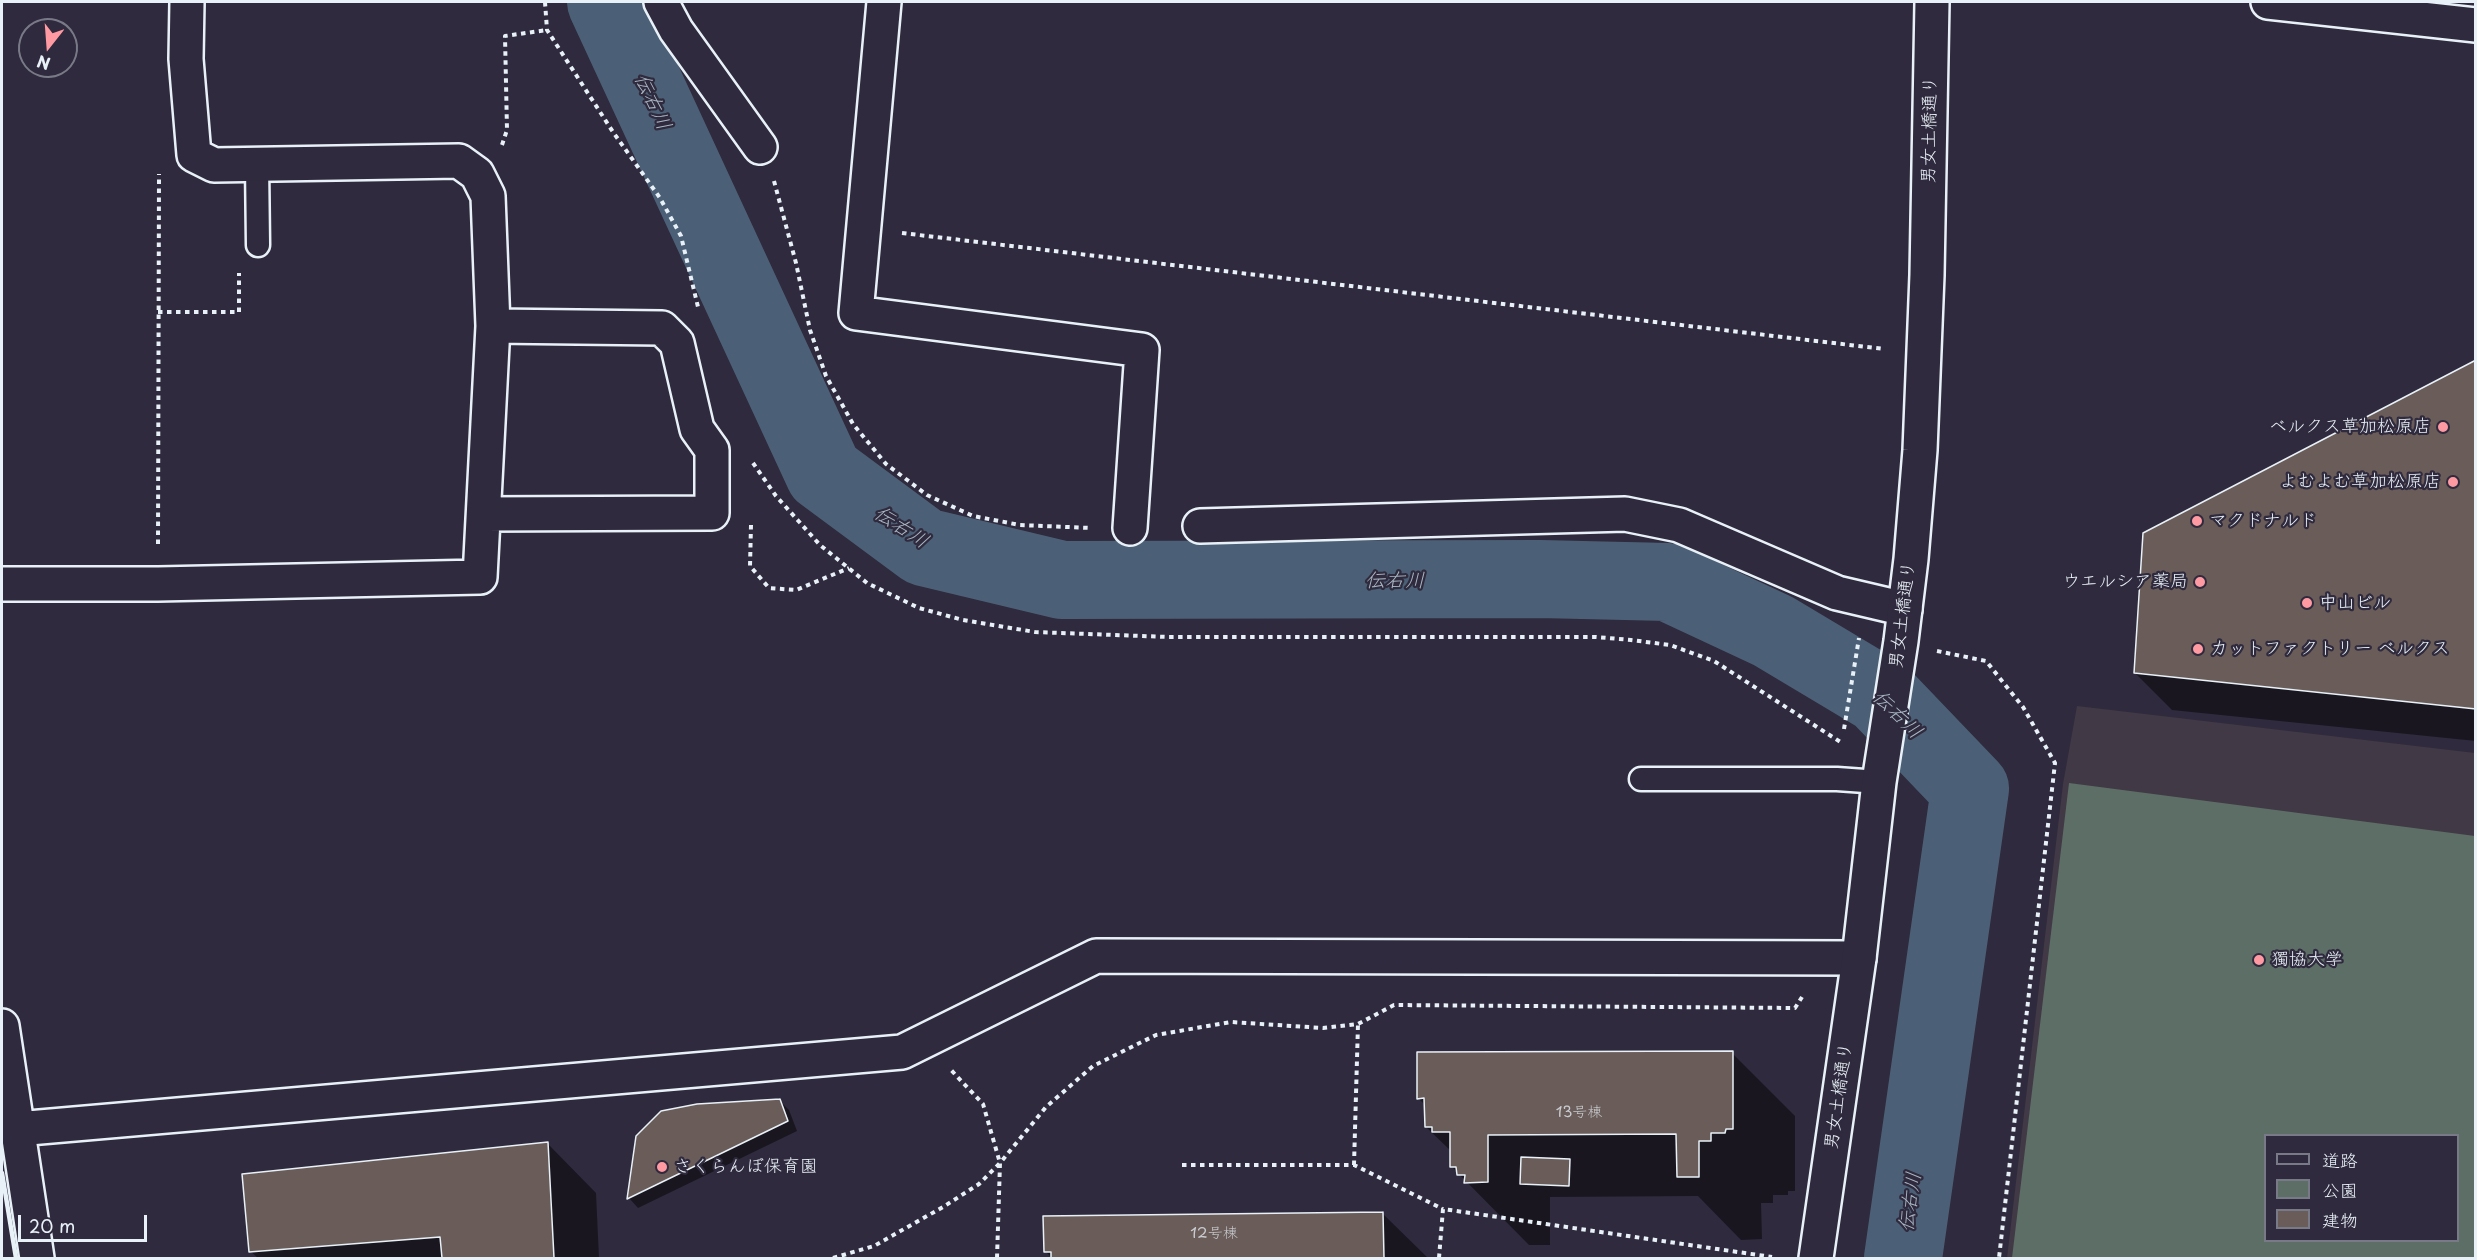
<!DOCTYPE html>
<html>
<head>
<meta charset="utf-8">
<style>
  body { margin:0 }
  #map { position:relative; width:2477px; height:1260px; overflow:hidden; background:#2f2a3d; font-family:"Playpen Sans","Klee One",sans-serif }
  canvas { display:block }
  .frame { position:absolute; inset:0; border:3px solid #e8f1f8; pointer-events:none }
  .legend { position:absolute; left:2264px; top:1134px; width:195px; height:108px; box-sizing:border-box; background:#2f2a3d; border:2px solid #797a88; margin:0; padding:8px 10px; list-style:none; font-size:18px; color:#e8f1f8 }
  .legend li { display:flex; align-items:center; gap:12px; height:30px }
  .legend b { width:30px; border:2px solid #797a88 }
  .north { position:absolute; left:18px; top:18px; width:60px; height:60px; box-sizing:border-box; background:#2f2a3d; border:2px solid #797a88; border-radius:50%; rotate:197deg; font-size:16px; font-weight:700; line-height:24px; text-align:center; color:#e8f1f8 }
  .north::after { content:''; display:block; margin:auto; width:21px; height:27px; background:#ff9aa2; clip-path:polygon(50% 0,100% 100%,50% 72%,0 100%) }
  .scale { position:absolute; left:18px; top:1215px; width:129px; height:27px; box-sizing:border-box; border:3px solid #e8f1f8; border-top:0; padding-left:8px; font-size:18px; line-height:21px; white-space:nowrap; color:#e8f1f8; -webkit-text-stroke:4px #2f2a3d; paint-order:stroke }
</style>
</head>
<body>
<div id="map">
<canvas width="2477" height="1260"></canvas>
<div class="frame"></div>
<ul class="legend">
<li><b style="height:8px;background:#2f2a3d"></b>道路</li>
<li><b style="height:16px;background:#5d6e66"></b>公園</li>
<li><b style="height:16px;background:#6a5c59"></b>建物</li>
</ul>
<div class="north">N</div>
<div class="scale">20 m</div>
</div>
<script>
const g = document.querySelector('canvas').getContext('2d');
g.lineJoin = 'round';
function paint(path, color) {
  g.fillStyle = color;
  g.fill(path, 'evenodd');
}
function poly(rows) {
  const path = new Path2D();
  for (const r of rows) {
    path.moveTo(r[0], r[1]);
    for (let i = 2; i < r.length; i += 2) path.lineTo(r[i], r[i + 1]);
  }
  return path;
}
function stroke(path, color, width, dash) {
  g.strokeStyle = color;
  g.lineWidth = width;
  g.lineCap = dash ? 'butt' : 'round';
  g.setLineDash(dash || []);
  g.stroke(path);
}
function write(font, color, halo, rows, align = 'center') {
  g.font = font + ' "Playpen Sans","Klee One",sans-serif';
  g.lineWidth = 4.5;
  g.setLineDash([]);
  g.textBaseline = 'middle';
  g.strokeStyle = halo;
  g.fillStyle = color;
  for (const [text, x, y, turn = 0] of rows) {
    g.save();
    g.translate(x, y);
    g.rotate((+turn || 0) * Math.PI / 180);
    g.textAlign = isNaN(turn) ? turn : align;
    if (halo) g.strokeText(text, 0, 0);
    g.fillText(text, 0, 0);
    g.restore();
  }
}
paint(poly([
  [2077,706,2475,753,2475,1258,2007,1258,2063,784],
  [2266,1136,2458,1136,2458,1240,2266,1240]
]), '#413945');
paint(poly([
  [2069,783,2475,836,2475,1258,2012,1258],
  [2266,1136,2458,1136,2458,1240,2266,1240]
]), '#5d6e66');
paint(poly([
  [2476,362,2476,741,2172,710,2135,673],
  [1732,1053,1795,1116,1795,1191,1788,1191,1788,1195,1773,1195,1773,1203,1761,1203,1762,1239,1741,1240,1698,1196,1550,1197,1550,1245,1529,1245,1452,1167,1452,1152,1426,1127,1426,1106,1418,1098],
  [779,1100,789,1110,797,1131,638,1208,629,1198,638,1136],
  [548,1144,596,1193,599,1258,258,1258,250,1251],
  [1383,1214,1428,1258,1052,1258,1045,1251]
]), '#0007');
stroke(poly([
  [606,2,824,473,924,547,1062,580,1540,579,1668,582,1773,631,1880,695,1970,789,1903,1258]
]), '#4b6076', 78);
const building = poly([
  [2476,360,2476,709,2134,673,2143,533,2476,360],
  [1733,1051,1733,1129,1726,1129,1725,1133,1711,1133,1711,1141,1699,1141,1699,1177,1677,1177,1676,1134,1488,1135,1488,1182,1464,1183,1465,1175,1457,1175,1456,1167,1450,1167,1450,1132,1432,1132,1432,1127,1425,1127,1424,1098,1417,1099,1417,1052,1733,1051],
  [780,1099,788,1121,627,1199,636,1136,661,1111,697,1104,780,1099],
  [548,1142,554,1258,442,1258,440,1237,249,1252,242,1174,548,1142],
  [1521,1157,1570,1159,1569,1186,1520,1184,1521,1157],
  [1383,1212,1384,1258,1051,1258,1051,1252,1044,1252,1043,1216,1383,1212]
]);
paint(building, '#6a5c59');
stroke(building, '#e8f1f8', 1.5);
const lane = poly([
  [257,164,258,245],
  [1641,779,1837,779,1879,782]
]);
const street = poly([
  [661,2,676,30,760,147],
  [884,2,856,313,1142,350,1130,528],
  [2268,2,2476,25],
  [484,514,712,513,712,450,697,429,677,343,662,328,493,326],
  [1200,526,1625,514,1679,525,1837,593,1905,609],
  [2,584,158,584,480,577,493,326,488,196,477,174,459,161,214,165,194,155,186,59,187,2],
  [2,1026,37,1258],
  [17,1129,902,1052,1096,956,1859,958]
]);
const secondary = poly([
  [1816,1258,1859,958,1879,782,1901,641,1911,559,1920,450,1927,275,1932,2]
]);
stroke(lane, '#e8f1f8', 27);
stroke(street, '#e8f1f8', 38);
stroke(secondary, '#e8f1f8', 38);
stroke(poly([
  [545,2,547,30,613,132,660,198,681,236,698,307],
  [502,145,507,130,505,36,547,30],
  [774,181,796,263,810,330,826,376,853,424,886,464,927,495,973,516,1020,525,1091,528],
  [902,233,1884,349],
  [158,312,239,312,239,273],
  [753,463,776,496,820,545,867,583,919,608,963,620,1035,632,1168,637,1596,637,1631,640,1670,645,1714,661,1842,743],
  [751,525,750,566,769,588,796,590,849,568],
  [158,544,159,174],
  [1937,651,1986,661,2023,707,2055,763,1999,1258],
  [1844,729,1859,638],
  [1182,1165,1354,1165,1443,1209],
  [1354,1165,1358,1024],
  [833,1258,874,1246,943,1207,979,1184,1000,1163,983,1104,951,1070],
  [997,1258,1000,1163,1046,1107,1093,1066,1156,1035,1231,1022,1323,1028,1358,1024,1394,1005,1795,1008,1802,997],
  [1439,1258,1443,1209,1772,1257]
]), '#e8f1f8', 4, [4.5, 4.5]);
stroke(lane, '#2f2a3d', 22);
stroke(street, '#2f2a3d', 33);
stroke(secondary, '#2f2a3d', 33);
stroke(poly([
  [2,1173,16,1258]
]), '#e8f1f8', 4.5);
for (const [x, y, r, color] of [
  [2443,427,6,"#ff9aa2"],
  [2453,482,6,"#ff9aa2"],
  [2197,521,6,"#ff9aa2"],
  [2200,582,6,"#ff9aa2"],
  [2307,603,6,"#ff9aa2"],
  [2198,649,6,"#ff9aa2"],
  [2259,960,6,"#ff9aa2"],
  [662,1167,6,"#ff9aa2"]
]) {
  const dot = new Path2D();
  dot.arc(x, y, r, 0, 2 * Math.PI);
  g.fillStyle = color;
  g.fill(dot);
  stroke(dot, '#2f2a3d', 2);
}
write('15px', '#c8ccd0', null, [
  ["13号棟",1579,1113],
  ["12号棟",1214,1234]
]);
write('18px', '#e8f1f8', '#2f2a3d', [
  ["男女土橋通り",1930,130,-89],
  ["男女土橋通り",1903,615,-83],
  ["男女土橋通り",1839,1096,-82]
]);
write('18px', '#e8f1f8', '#2f2a3d', [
  ["ベルクス草加松原店",2431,427,"right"],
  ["よむよむ草加松原店",2441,482,"right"],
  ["マクドナルド",2209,521],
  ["ウエルシア薬局",2188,582,"right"],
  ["中山ビル",2319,603],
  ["カットファクトリー ベルクス",2210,649],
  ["獨協大学",2271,960],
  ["さくらんぼ保育園",674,1167]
], 'left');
write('italic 20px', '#a9b7c4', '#2f2a3d', [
  ["伝右川",652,102,65],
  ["伝右川",901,528,33],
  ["伝右川",1395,581],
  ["伝右川",1897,715,44],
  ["伝右川",1911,1202,-82]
]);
</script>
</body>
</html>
